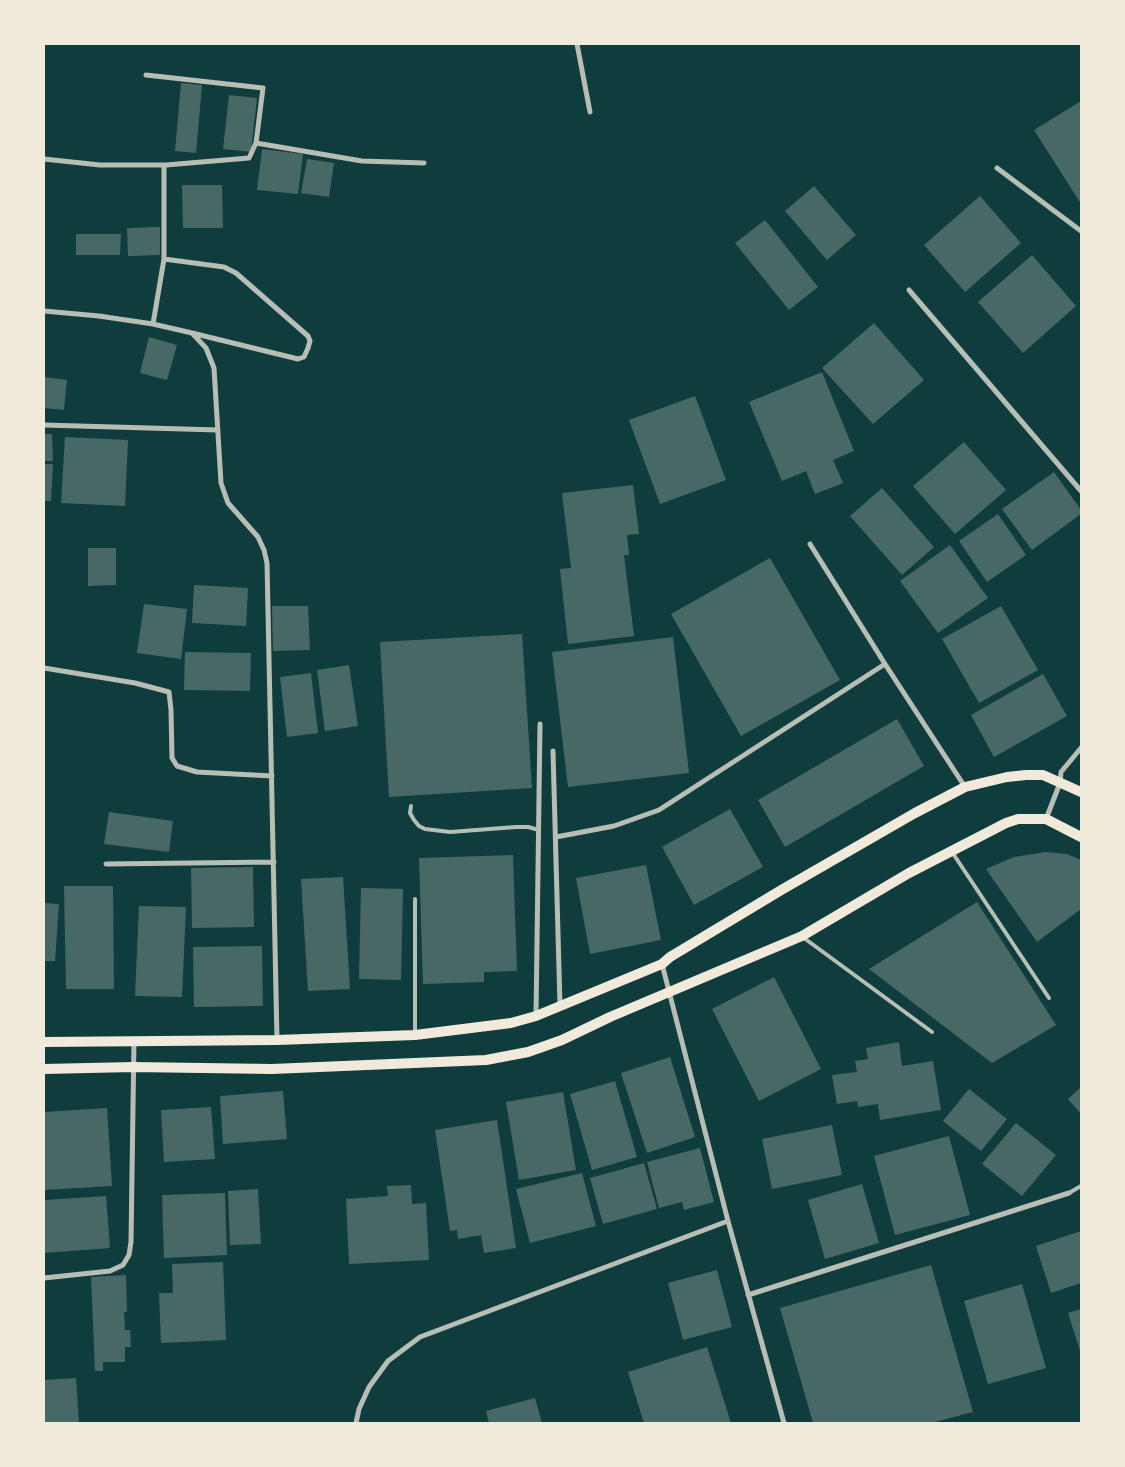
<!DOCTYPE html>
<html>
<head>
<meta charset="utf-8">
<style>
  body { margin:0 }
  #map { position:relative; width:1125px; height:1467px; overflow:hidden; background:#0f3d3e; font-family:Lato,sans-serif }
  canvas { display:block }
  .frame { position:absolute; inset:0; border:45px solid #f1e9da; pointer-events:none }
</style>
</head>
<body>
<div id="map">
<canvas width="1125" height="1467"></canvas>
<div class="frame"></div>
</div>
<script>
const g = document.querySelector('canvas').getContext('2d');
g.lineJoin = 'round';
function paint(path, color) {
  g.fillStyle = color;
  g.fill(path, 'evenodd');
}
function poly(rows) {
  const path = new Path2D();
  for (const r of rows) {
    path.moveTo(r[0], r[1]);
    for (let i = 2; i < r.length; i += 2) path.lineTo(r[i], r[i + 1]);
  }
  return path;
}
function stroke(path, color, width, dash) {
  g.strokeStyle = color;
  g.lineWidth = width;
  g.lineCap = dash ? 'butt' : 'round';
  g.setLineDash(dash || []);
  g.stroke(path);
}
paint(poly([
  [181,83,202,85,196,153,175,151],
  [229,95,257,98,251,152,223,149],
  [1081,101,1081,204,1034,130],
  [262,149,303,154,298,194,257,190],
  [307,159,334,163,329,197,301,193],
  [182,185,222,185,223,228,183,228],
  [814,186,856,235,827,260,785,211],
  [980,196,1021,243,965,292,924,245],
  [765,220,818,287,789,310,735,243],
  [160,227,160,255,128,256,127,228],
  [76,234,121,234,120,255,76,255],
  [1032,255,1076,306,1023,353,978,302],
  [874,323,924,380,873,424,822,368],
  [149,337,177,345,167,380,140,373],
  [822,372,854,451,833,460,843,483,815,494,806,471,782,481,749,402],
  [44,377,67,380,64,410,44,408],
  [695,396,726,480,660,504,629,420],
  [44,434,52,434,53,461,44,461],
  [65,437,128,440,125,506,61,503],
  [964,442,1006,490,955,534,913,486],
  [44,464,53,464,51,501,44,501],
  [1054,472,1081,510,1081,514,1032,550,1002,509],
  [633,485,639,534,627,535,629,555,624,555,634,636,568,644,560,569,571,568,562,493],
  [882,488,934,547,902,575,850,516],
  [998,514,1026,555,987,582,959,541],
  [950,545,988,598,938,633,900,581],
  [88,548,116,548,116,585,88,586],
  [770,558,840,680,741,736,671,614],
  [194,585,248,588,246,626,192,623],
  [144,604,187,609,181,659,137,653],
  [272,606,308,606,310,650,273,651],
  [1001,606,1038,670,979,703,942,639],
  [522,634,532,788,389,797,380,642],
  [673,637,689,773,568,787,552,652],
  [185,652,251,653,250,691,184,690],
  [349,665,358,726,325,731,317,670],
  [311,673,318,733,287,737,280,677],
  [1043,674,1067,716,994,757,971,715],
  [897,719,924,766,785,847,758,800],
  [730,809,763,867,694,905,662,847],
  [109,812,173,821,169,852,104,844],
  [1046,852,1067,854,1081,860,1081,909,1037,942,986,869,1014,857],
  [513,855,517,971,484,972,484,982,423,984,419,858],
  [646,865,661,940,590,954,576,878],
  [253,867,254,927,192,928,191,868],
  [343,877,350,989,308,991,301,879],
  [64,886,113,886,114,989,66,989],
  [361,888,403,889,401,980,359,979],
  [977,902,1056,1025,992,1063,869,969],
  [44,903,59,904,55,961,44,961],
  [139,906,186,907,182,997,135,996],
  [262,946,263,1006,194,1007,193,947],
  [774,977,821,1069,759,1101,712,1009],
  [899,1042,902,1066,933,1061,941,1110,880,1120,878,1104,858,1107,857,1101,837,1104,832,1075,857,1072,855,1061,868,1059,866,1048],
  [670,1057,695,1137,647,1153,621,1073],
  [615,1081,637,1157,592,1170,570,1094],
  [1081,1087,1081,1114,1068,1099],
  [969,1089,1007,1119,981,1151,943,1121],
  [283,1091,287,1139,223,1144,220,1096],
  [563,1092,576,1170,519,1180,506,1102],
  [211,1107,215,1159,164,1162,161,1110],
  [107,1108,112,1186,44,1190,44,1112],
  [497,1120,516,1248,484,1253,481,1235,458,1239,457,1230,450,1231,435,1130],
  [1016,1123,1056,1155,1022,1196,982,1164],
  [832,1125,842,1175,772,1189,762,1139],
  [949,1136,970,1215,895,1235,874,1156],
  [700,1148,714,1202,684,1210,682,1202,659,1208,647,1162],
  [644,1163,657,1209,603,1224,590,1178],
  [582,1173,596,1226,530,1243,516,1189],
  [862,1184,879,1243,825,1259,808,1200],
  [411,1185,412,1204,426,1203,429,1260,349,1264,346,1199,388,1196,387,1186],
  [258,1189,261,1244,230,1245,228,1191],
  [225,1193,227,1255,164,1258,162,1195],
  [106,1196,110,1248,44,1253,44,1200],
  [1081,1231,1081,1283,1051,1293,1036,1246],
  [223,1262,226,1340,161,1343,159,1293,173,1293,172,1264],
  [931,1265,973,1412,931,1423,813,1423,780,1308],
  [717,1270,732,1327,683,1340,668,1283],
  [126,1275,127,1312,124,1312,125,1330,130,1330,131,1347,125,1347,125,1362,103,1362,103,1371,95,1371,91,1277],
  [1022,1284,1046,1368,988,1384,964,1301],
  [1081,1309,1081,1354,1068,1313],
  [707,1347,731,1423,644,1423,628,1372],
  [76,1378,79,1423,44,1423,44,1380],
  [535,1398,542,1423,489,1423,486,1411]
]), '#486865');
stroke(poly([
  [411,806,410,813,414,820,419,826,425,829,450,832,516,827,528,827,539,830],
  [952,852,1049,998],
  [415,899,415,1035],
  [804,938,932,1032],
  [1069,1193,1081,1186]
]), '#b8beb3', 4);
stroke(poly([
  [577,44,590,112],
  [146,75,263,88,256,143],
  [44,159,100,165,166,165,249,158,256,143,362,161,424,163],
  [997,168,1081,231],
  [164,259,224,267,236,273,308,336,310,341,308,348,304,357,298,359,192,333],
  [909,290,1081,491],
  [44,311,99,316,153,324,192,333,206,348,214,368,221,483,228,503,258,537,264,550,267,563,277,1040],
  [153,324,164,259,164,165],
  [44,425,218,430],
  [810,544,885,664,965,787],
  [44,668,135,683,169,692,171,710,172,758,177,766,197,772,272,776],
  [553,751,560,1006],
  [1046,819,1060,783,1061,772,1081,748],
  [556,837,614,826,659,810,885,664],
  [106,864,274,862],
  [662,964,728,1221,784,1423],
  [536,1015,540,724],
  [44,1278,110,1271,123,1265,129,1255,131,1242,134,1040],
  [748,1295,1069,1193],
  [356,1423,359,1409,369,1387,388,1361,420,1337,728,1221]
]), '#b8beb3', 5);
stroke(poly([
  [44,1042,277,1040,415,1035,511,1023,536,1016,662,964,670,957,783,889,915,813,965,787,1007,777,1026,775,1043,775,1081,792],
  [44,1069,133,1067,272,1069,486,1060,528,1052,562,1040,610,1017,802,936,909,873,1006,823,1018,819,1046,819,1081,837]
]), '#f1e9da', 10);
</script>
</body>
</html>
